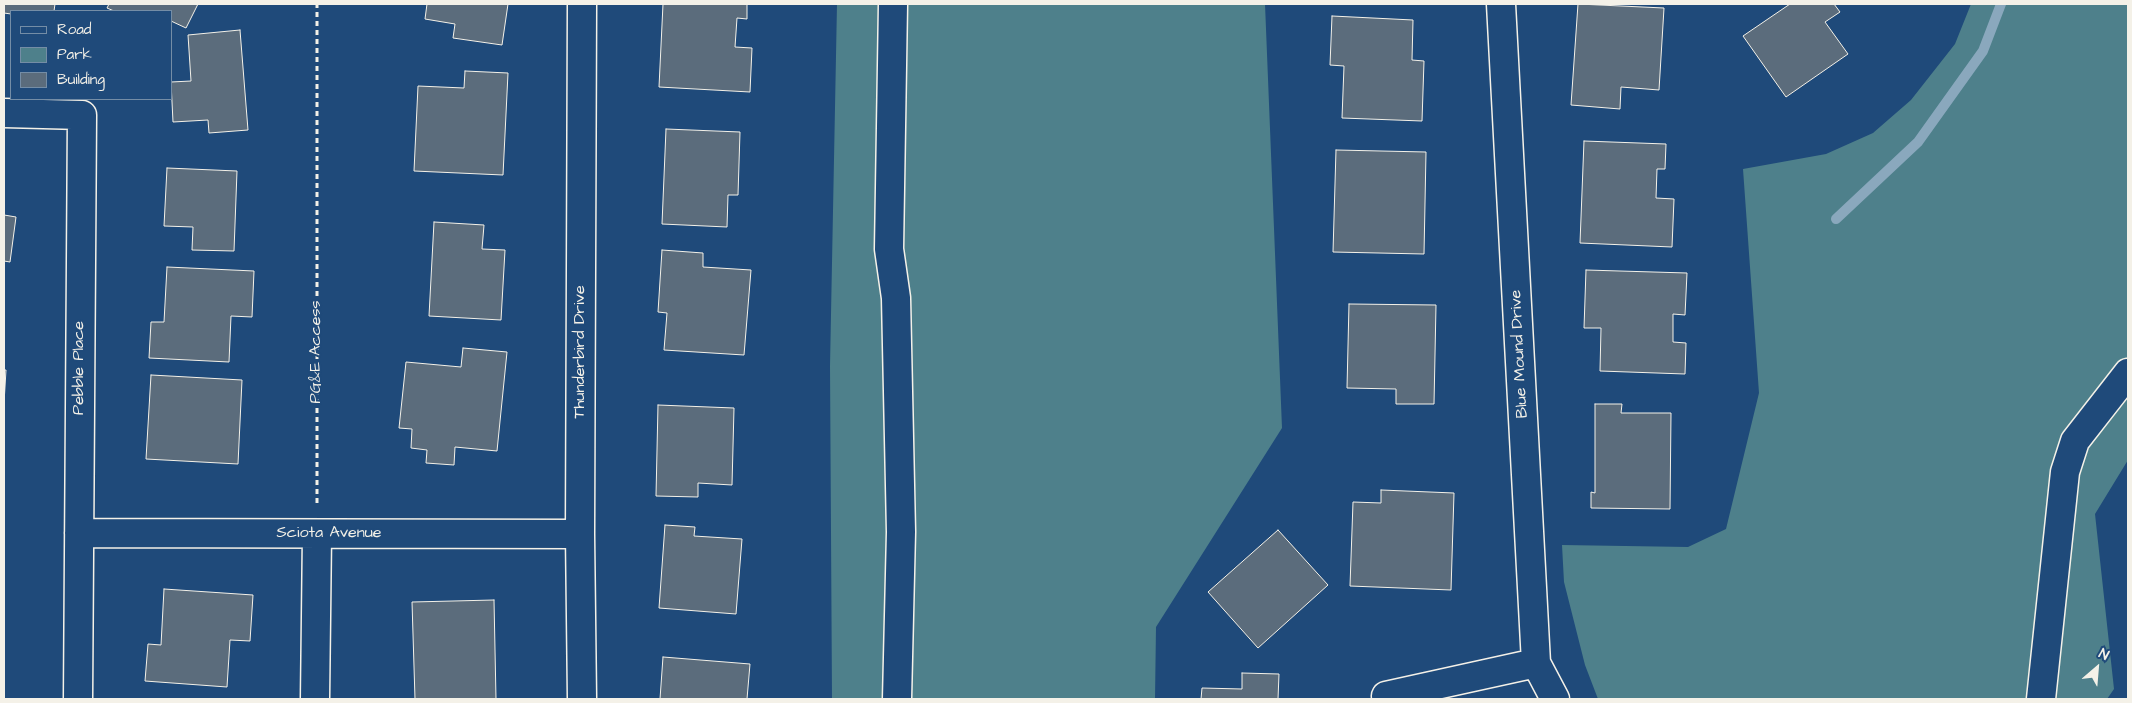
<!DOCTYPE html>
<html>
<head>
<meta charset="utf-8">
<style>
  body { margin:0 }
  #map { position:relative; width:2132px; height:703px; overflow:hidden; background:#1f4a7a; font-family:"Architects Daughter",sans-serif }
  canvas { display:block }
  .frame { position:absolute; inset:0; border:5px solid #f4f1e8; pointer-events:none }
  .legend { position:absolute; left:10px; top:10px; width:162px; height:90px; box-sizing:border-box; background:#1f4a7a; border:1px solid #748da6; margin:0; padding:6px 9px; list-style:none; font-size:15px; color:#f4f1e8 }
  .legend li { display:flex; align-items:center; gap:10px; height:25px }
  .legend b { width:25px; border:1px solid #748da6 }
  .north { position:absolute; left:2072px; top:643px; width:50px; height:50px; -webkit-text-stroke:4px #1f4a7a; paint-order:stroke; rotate:27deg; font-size:14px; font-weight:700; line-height:20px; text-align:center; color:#f4f1e8 }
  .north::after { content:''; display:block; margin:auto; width:18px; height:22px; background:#f4f1e8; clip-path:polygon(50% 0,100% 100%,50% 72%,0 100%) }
</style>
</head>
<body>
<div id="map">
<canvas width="2132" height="703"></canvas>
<div class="frame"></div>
<ul class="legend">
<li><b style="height:6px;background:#1f4a7a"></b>Road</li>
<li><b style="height:14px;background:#4e808b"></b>Park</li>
<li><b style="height:14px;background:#5b6c7c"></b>Building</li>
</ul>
<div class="north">N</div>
</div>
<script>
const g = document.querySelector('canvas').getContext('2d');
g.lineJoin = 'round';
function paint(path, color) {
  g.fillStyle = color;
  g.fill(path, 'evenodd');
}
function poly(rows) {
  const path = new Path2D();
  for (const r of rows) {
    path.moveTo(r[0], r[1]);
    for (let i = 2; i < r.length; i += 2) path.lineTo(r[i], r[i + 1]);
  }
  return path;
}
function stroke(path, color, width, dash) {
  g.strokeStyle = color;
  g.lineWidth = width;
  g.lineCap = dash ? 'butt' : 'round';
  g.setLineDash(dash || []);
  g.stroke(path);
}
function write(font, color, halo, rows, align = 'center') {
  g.font = font + ' "Architects Daughter",sans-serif';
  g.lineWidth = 4;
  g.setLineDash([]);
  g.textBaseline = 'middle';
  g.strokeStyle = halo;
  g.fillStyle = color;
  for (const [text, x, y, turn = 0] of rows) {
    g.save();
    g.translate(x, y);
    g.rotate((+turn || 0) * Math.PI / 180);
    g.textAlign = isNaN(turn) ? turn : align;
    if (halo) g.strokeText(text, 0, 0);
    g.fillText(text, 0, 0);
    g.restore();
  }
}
paint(poly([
  [837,4,1265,4,1282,428,1156,627,1155,699,832,699,830,366],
  [1971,4,2128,4,2128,460,2095,514,2114,689,2107,699,1598,699,1585,665,1564,582,1562,545,1688,547,1726,529,1759,393,1743,169,1826,154,1873,133,1911,100,1955,44]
]), '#4e808b');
stroke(poly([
  [1836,219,1918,142,1983,51,2001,4]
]), '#8aa8bd', 10);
const building = poly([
  [4,4,55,4,54,11,11,11,11,14,4,13,4,4],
  [109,4,198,4,186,28,171,21,171,11,114,11,107,8,109,4],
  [427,4,508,4,502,45,453,38,455,24,425,19,427,4],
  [663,4,747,4,747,19,737,18,735,47,752,48,750,92,659,87,663,4],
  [1578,4,1664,8,1659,90,1621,87,1620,109,1571,105,1578,4],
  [1790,4,1834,4,1840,12,1825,22,1848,54,1786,97,1743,36,1790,4],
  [1332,16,1413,20,1412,60,1424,61,1422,121,1342,118,1344,66,1330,65,1332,16],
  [240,30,248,130,209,133,208,120,173,122,171,82,191,81,188,35,240,30],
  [465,71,508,73,503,175,414,171,418,86,464,88,465,71],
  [666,129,740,132,738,195,728,195,727,227,662,224,666,129],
  [1584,141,1666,144,1665,169,1657,169,1656,198,1674,199,1672,247,1580,243,1584,141],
  [1336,150,1426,152,1424,254,1333,252,1336,150],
  [167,168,237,171,234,251,192,250,193,227,164,226,167,168],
  [4,215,16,217,10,262,4,261,4,215],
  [434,222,484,225,482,249,505,250,501,320,429,316,434,222],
  [662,250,703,253,703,267,751,270,744,355,664,350,667,313,658,312,662,250],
  [167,267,254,271,252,317,231,316,229,362,149,358,151,322,164,322,167,267],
  [1586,270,1687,273,1685,315,1673,314,1673,342,1686,343,1685,374,1600,371,1601,328,1584,328,1586,270],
  [1349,304,1436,305,1434,404,1396,404,1396,389,1347,388,1349,304],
  [463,348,507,352,497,451,455,447,454,465,426,463,427,450,411,448,412,429,399,428,406,362,461,367,463,348],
  [4,370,6,370,4,403,4,370],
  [151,375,242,380,238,464,146,459,151,375],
  [1595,404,1622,404,1621,413,1671,413,1670,509,1591,508,1591,492,1595,493,1595,404],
  [658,405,734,408,732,485,698,483,698,497,656,496,658,405],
  [1381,490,1454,493,1451,590,1350,586,1353,502,1381,503,1381,490],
  [665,525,695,527,694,536,742,539,736,614,659,608,665,525],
  [1278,530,1328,585,1258,648,1208,592,1278,530],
  [164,589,253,595,250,641,230,640,227,687,145,681,148,644,161,645,164,589],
  [494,600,496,699,415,699,412,602,494,600],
  [663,657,750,664,747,699,660,699,663,657],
  [1242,673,1279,674,1278,699,1201,699,1202,688,1242,689,1242,673]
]);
paint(building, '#5b6c7c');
stroke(building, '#f4f1e8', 1);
const minor = poly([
  [893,4,889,249,896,298,901,532,897,699],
  [1501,4,1536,663,1555,699],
  [4,113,82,115,78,699],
  [79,533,580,534],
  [1386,696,1536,663],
  [315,699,317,534],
  [582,699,580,534,582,4],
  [2041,699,2065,472,2075,441,2128,373]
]);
stroke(minor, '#f4f1e8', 31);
stroke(poly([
  [317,503,317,4]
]), '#f4f1e8', 3, [5, 4]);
stroke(minor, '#1f4a7a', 28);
write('16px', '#f4f1e8', '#1f4a7a', [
  ["PG&E Access",317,352,-90],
  ["Thunderbird Drive",581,352,-90],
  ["Blue Mound Drive",1520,354,-93],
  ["Pebble Place",80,368,-90],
  ["Sciota Avenue",329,534]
]);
</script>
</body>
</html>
